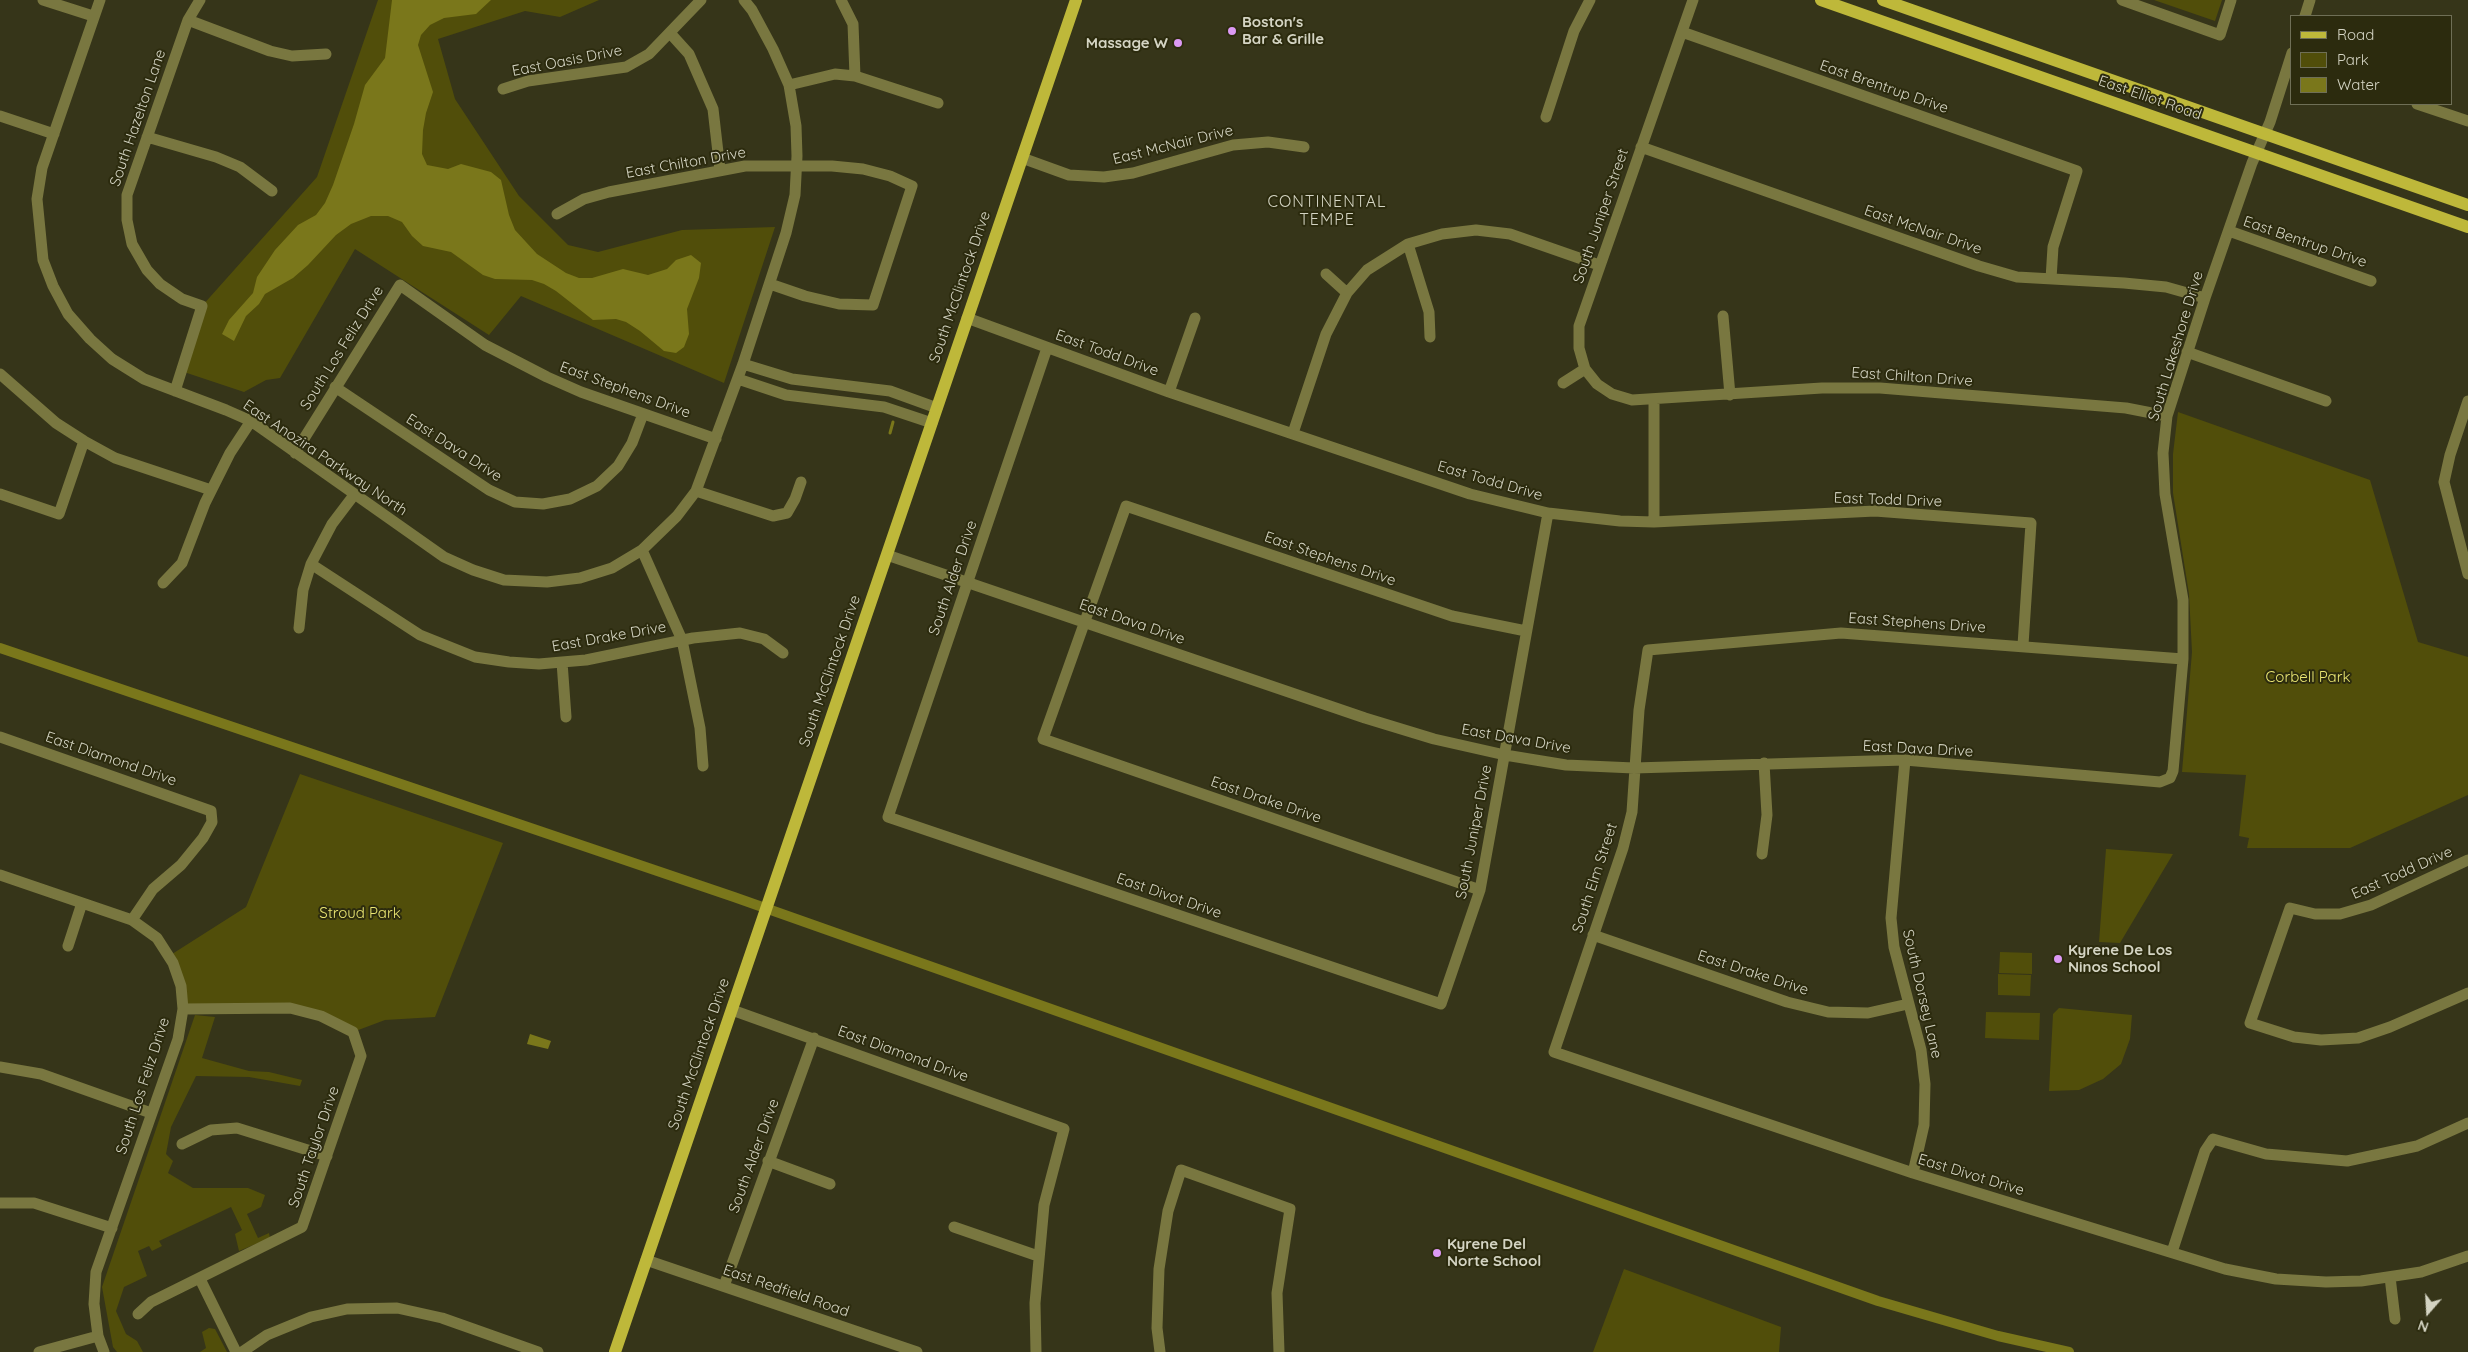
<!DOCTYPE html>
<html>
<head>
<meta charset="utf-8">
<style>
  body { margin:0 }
  #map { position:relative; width:2468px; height:1352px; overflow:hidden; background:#363519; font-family:Quicksand,sans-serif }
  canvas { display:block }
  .legend { position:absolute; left:2290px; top:15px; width:162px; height:90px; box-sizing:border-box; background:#2c2b0e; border:1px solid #6f6f56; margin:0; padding:6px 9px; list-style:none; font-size:15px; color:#d4d4c3 }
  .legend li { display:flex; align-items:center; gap:10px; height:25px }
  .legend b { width:25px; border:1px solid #6f6f56 }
  .north { position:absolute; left:2403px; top:1287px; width:50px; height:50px; -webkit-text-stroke:4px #2c2b0e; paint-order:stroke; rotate:199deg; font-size:14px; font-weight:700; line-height:20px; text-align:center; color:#d4d4c3 }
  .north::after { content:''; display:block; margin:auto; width:18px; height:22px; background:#d4d4c3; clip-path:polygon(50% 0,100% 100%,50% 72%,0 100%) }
</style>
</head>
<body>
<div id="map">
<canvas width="2468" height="1352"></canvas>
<ul class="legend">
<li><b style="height:6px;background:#beb83a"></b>Road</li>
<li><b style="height:14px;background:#514e0a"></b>Park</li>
<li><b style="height:14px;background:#7a771b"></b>Water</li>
</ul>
<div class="north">N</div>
</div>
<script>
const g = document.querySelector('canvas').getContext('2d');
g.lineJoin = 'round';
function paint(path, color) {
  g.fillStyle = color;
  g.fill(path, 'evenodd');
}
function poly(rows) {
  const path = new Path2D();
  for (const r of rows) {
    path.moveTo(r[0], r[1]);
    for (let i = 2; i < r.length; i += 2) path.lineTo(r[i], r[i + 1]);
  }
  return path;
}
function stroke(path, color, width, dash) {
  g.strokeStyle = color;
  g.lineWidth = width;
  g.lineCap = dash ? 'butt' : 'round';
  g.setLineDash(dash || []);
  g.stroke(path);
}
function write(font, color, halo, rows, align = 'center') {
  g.font = font + ' Quicksand,sans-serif';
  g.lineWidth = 4;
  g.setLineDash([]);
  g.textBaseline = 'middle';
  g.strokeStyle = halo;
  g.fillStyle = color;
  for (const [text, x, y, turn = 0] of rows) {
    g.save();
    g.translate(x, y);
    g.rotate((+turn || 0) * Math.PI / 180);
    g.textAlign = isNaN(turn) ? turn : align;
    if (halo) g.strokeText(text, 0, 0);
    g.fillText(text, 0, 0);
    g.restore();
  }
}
paint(poly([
  [378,0,599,0,560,17,525,11,438,39,455,99,519,196,568,245,598,252,682,230,775,227,724,383,521,296,489,335,355,249,280,378,266,380,244,392,181,371,202,306,317,177],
  [2154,0,2222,0,2215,21],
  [2178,412,2370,480,2418,642,2468,657,2468,795,2350,848,2247,848,2249,838,2239,836,2246,775,2182,772,2192,652,2189,594,2173,493,2173,454],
  [300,774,503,843,435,1017,385,1020,353,1032,290,1008,183,1009,169,956,246,907],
  [2106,849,2173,854,2120,943,2099,942],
  [2000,952,2032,953,2032,974,1999,973],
  [1998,974,2031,975,2030,996,1998,995],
  [2059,1008,2132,1015,2130,1039,2121,1064,2103,1079,2079,1090,2049,1091,2053,1014],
  [1986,1012,2040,1013,2039,1040,1985,1038],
  [195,1015,215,1017,202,1058,249,1071,269,1072,302,1080,300,1086,249,1077,196,1076,171,1127,166,1154,173,1161,168,1173,193,1188,248,1188,265,1195,261,1207,247,1214,258,1238,269,1233,270,1238,239,1251,235,1234,242,1230,231,1207,159,1241,162,1246,152,1251,149,1246,138,1251,147,1276,124,1287,116,1311,126,1334,137,1341,143,1352,117,1352,113,1347,102,1287],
  [1624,1269,1781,1327,1779,1352,1593,1352],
  [209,1328,215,1329,227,1352,200,1352,206,1348,202,1332]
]), '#514e0a');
paint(poly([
  [392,0,491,0,476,14,444,18,430,25,421,35,418,45,433,92,426,113,423,130,422,154,427,165,448,169,461,164,491,172,501,180,509,215,515,230,537,254,566,273,579,278,592,278,623,269,648,275,667,269,676,260,691,255,701,263,699,278,687,309,689,334,684,347,676,353,664,351,640,331,626,322,616,319,593,320,556,291,544,284,532,280,495,279,483,275,451,252,423,246,412,236,402,222,388,216,371,216,351,224,336,235,308,265,293,278,265,294,259,304,246,316,234,341,222,334,229,320,253,293,257,277,275,250,298,225,316,215,325,203,333,185,354,124,365,85,385,58],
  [530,1034,551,1041,548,1049,527,1044]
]), '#7a771b');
stroke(poly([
  [890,433,893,422]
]), '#7a771b', 3);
stroke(poly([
  [0,648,734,897,1878,1301,1998,1336,2069,1352]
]), '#7a771b', 10);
stroke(poly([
  [43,0,93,16],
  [100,0,42,168,37,199,43,260,53,286,68,314,90,339,112,359,144,379,226,410,251,421,444,557,473,570,504,580,547,582,580,578,612,568,642,550,677,516,696,491,743,364,786,233,795,195,797,156,796,126,789,85,773,49,752,10,744,0],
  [841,0,853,24,855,76],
  [1693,0,1579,326,1579,348,1585,369,1597,384,1612,394,1632,400,1822,388,1880,388,2126,408,2167,416],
  [2122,0,2220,35,2231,0],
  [2305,16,2310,0],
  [188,20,270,51,292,56,326,54],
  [1682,32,2077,171,2053,247,2051,279],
  [670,33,689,54,713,109,720,170],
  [789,85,835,74,855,76,938,103],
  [503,89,528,81,626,67,649,54,701,0],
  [2417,104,2468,121],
  [0,116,54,134],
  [1546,117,1574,31,1590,0],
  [147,137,216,157,240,167,272,191],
  [1641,147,1979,266,2017,277,2124,283,2166,287,2205,298],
  [1022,158,1069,175,1104,177,1133,173,1233,145,1268,142,1304,147],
  [557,214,584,199,609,192,745,166,832,166,863,169,890,176,912,186,873,305,839,304,805,296,770,284],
  [2229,231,2371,281],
  [1408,244,1429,312,1430,337],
  [1326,274,1347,293],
  [1723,316,1730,395],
  [967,318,1169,392,1470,494,1548,513,1620,521,1654,522,1875,511,2031,523,2023,645],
  [1047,348,888,817,1441,1004,1480,890,1548,513],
  [2187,352,2326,401],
  [743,364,792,379,890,391,937,408],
  [0,374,56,423,84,441,115,458,211,490],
  [738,379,786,395,884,407,932,423],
  [1563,383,1585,369],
  [335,387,489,490,515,502,543,504,570,499,597,486,618,466,632,443,643,414],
  [175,391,202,306,182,299,160,284,147,270,132,244,127,220,127,195,188,20,200,0],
  [1169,392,1195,318],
  [2468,401,2450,455,2444,482,2468,574],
  [1293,433,1326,334,1347,293,1367,270,1408,244,1442,234,1476,230,1510,234,1599,265],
  [295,453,400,285,485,345,547,377,581,392,716,439],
  [696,491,773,516,787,513,795,499,801,482],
  [0,494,59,514,84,441],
  [1654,522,1654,400],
  [642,550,682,640,700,728,703,766],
  [887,555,1365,718,1434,739,1505,755,1566,765,1634,768,1905,760,2160,782,2170,778,2173,771,2183,659,2183,600,2165,494,2163,453,2167,416,2205,298,2252,163,2270,122,2292,53],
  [311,564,420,635,475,657,509,662,539,664,562,662,586,660,693,638,740,633,764,639,783,653],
  [163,583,182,563,205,503,230,453,251,421],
  [299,628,303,590,311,564,332,524,354,495],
  [2183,659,1841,633,1648,650,1639,710,1632,812,1623,848,1554,1052,1913,1173,2225,1269,2276,1279,2326,1282,2361,1281,2421,1272,2468,1256],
  [562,662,566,717],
  [0,737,211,811,212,822,203,838,181,865,153,889,132,920],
  [1905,760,1891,918,1894,947,1921,1050,1925,1084,1924,1125,1913,1173],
  [1762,854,1767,815,1764,763],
  [2468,860,2371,905,2340,914,2315,914,2290,908,2250,1023,2294,1037,2321,1040,2358,1038,2390,1027,2468,993],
  [0,875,132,920,157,938,173,963,181,986,183,1009,178,1039,96,1272,94,1304,98,1336,104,1352],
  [1480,890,1043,739,1126,506,1452,616,1526,631],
  [1593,935,1787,1002,1828,1012,1868,1013,1908,1004],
  [68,946,82,903],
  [732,1010,1064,1129,1044,1205,1035,1303,1036,1352],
  [0,1067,41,1074,151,1113],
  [182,1144,211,1130,237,1128,327,1156],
  [768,1161,830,1184],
  [0,1203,34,1203,112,1228],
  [954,1227,1038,1256],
  [2172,1252,2205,1151,2213,1139,2266,1154,2347,1161,2417,1146,2468,1123],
  [646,1260,917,1352],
  [2390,1277,2395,1319],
  [200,1279,236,1352],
  [724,1286,814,1038],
  [138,1314,151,1302,302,1227,361,1056,353,1032,321,1016,290,1008,183,1009],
  [39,1352,98,1336],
  [242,1352,267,1335,311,1317,347,1309,397,1308,442,1318,538,1352],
  [1160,1352,1157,1328,1159,1269,1168,1211,1181,1170,1290,1209,1277,1293,1279,1352]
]), '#797740', 11);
stroke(poly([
  [1821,0,2468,227],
  [1883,0,2468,205],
  [615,1352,1076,0]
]), '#beb83a', 12);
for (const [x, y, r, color] of [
  [1232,31,5,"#dc99f4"],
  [1178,43,5,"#dc99f4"],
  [2058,959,5,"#dc99f4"],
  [1437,1253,5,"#dc99f4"]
]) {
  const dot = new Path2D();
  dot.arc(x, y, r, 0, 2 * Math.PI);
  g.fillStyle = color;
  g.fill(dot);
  stroke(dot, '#2c2b0e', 2);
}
write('bold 15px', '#d4d4c3', '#2c2b0e', [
  ["Boston's",1242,22],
  ["Bar & Grille",1242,39],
  ["Massage W",1168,43,"right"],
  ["Kyrene De Los",2068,950],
  ["Ninos School",2068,967],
  ["Kyrene Del",1447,1244],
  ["Norte School",1447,1261]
], 'left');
write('15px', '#d4d4c3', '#2c2b0e', [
  ["East Oasis Drive",567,61,-11],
  ["East Brentrup Drive",1884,87,19],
  ["East Elliot Road",2150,98,19],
  ["South Hazelton Lane",138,118,-71],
  ["East McNair Drive",1173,145,-14],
  ["East Chilton Drive",686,163,-10],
  ["South Juniper Street",1601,216,-71],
  ["East McNair Drive",1923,230,19],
  ["East Bentrup Drive",2305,242,19],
  ["South McClintock Drive",960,287,-71],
  ["South Lakeshore Drive",2176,346,-73],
  ["South Los Feliz Drive",342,348,-58],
  ["East Todd Drive",1107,353,20],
  ["East Chilton Drive",1912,377,4],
  ["East Stephens Drive",625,390,20],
  ["East Dava Drive",454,448,33],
  ["East Anozira Parkway North",325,458,34],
  ["East Todd Drive",1490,481,16],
  ["East Todd Drive",1888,500,2],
  ["East Stephens Drive",1330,559,19],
  ["South Alder Drive",953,578,-71],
  ["East Dava Drive",1132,622,19],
  ["East Stephens Drive",1917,623,4],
  ["East Drake Drive",609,637,-10],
  ["South McClintock Drive",830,671,-71],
  ["East Dava Drive",1516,739,10],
  ["East Dava Drive",1918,749,3],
  ["East Diamond Drive",111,759,19],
  ["East Drake Drive",1266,800,19],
  ["South Juniper Drive",1474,832,-79],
  ["East Todd Drive",2402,873,-24],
  ["South Elm Street",1595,878,-72],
  ["East Divot Drive",1169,896,19],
  ["East Drake Drive",1753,973,18],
  ["South Dorsey Lane",1922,994,77],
  ["South McClintock Drive",699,1054,-71],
  ["East Diamond Drive",903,1054,20],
  ["South Los Feliz Drive",143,1086,-72],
  ["South Taylor Drive",314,1147,-71],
  ["South Alder Drive",754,1156,-70],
  ["East Divot Drive",1971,1175,17],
  ["East Redfield Road",786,1291,19]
]);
write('15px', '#ebe773', '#2c2b0e', [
  ["Corbell Park",2308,677],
  ["Stroud Park",360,913]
]);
g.letterSpacing = '1px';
write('16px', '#d4d4c3', '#2c2b0e', [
  ["CONTINENTAL",1327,202],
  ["TEMPE",1327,220]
]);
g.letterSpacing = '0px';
</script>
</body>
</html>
